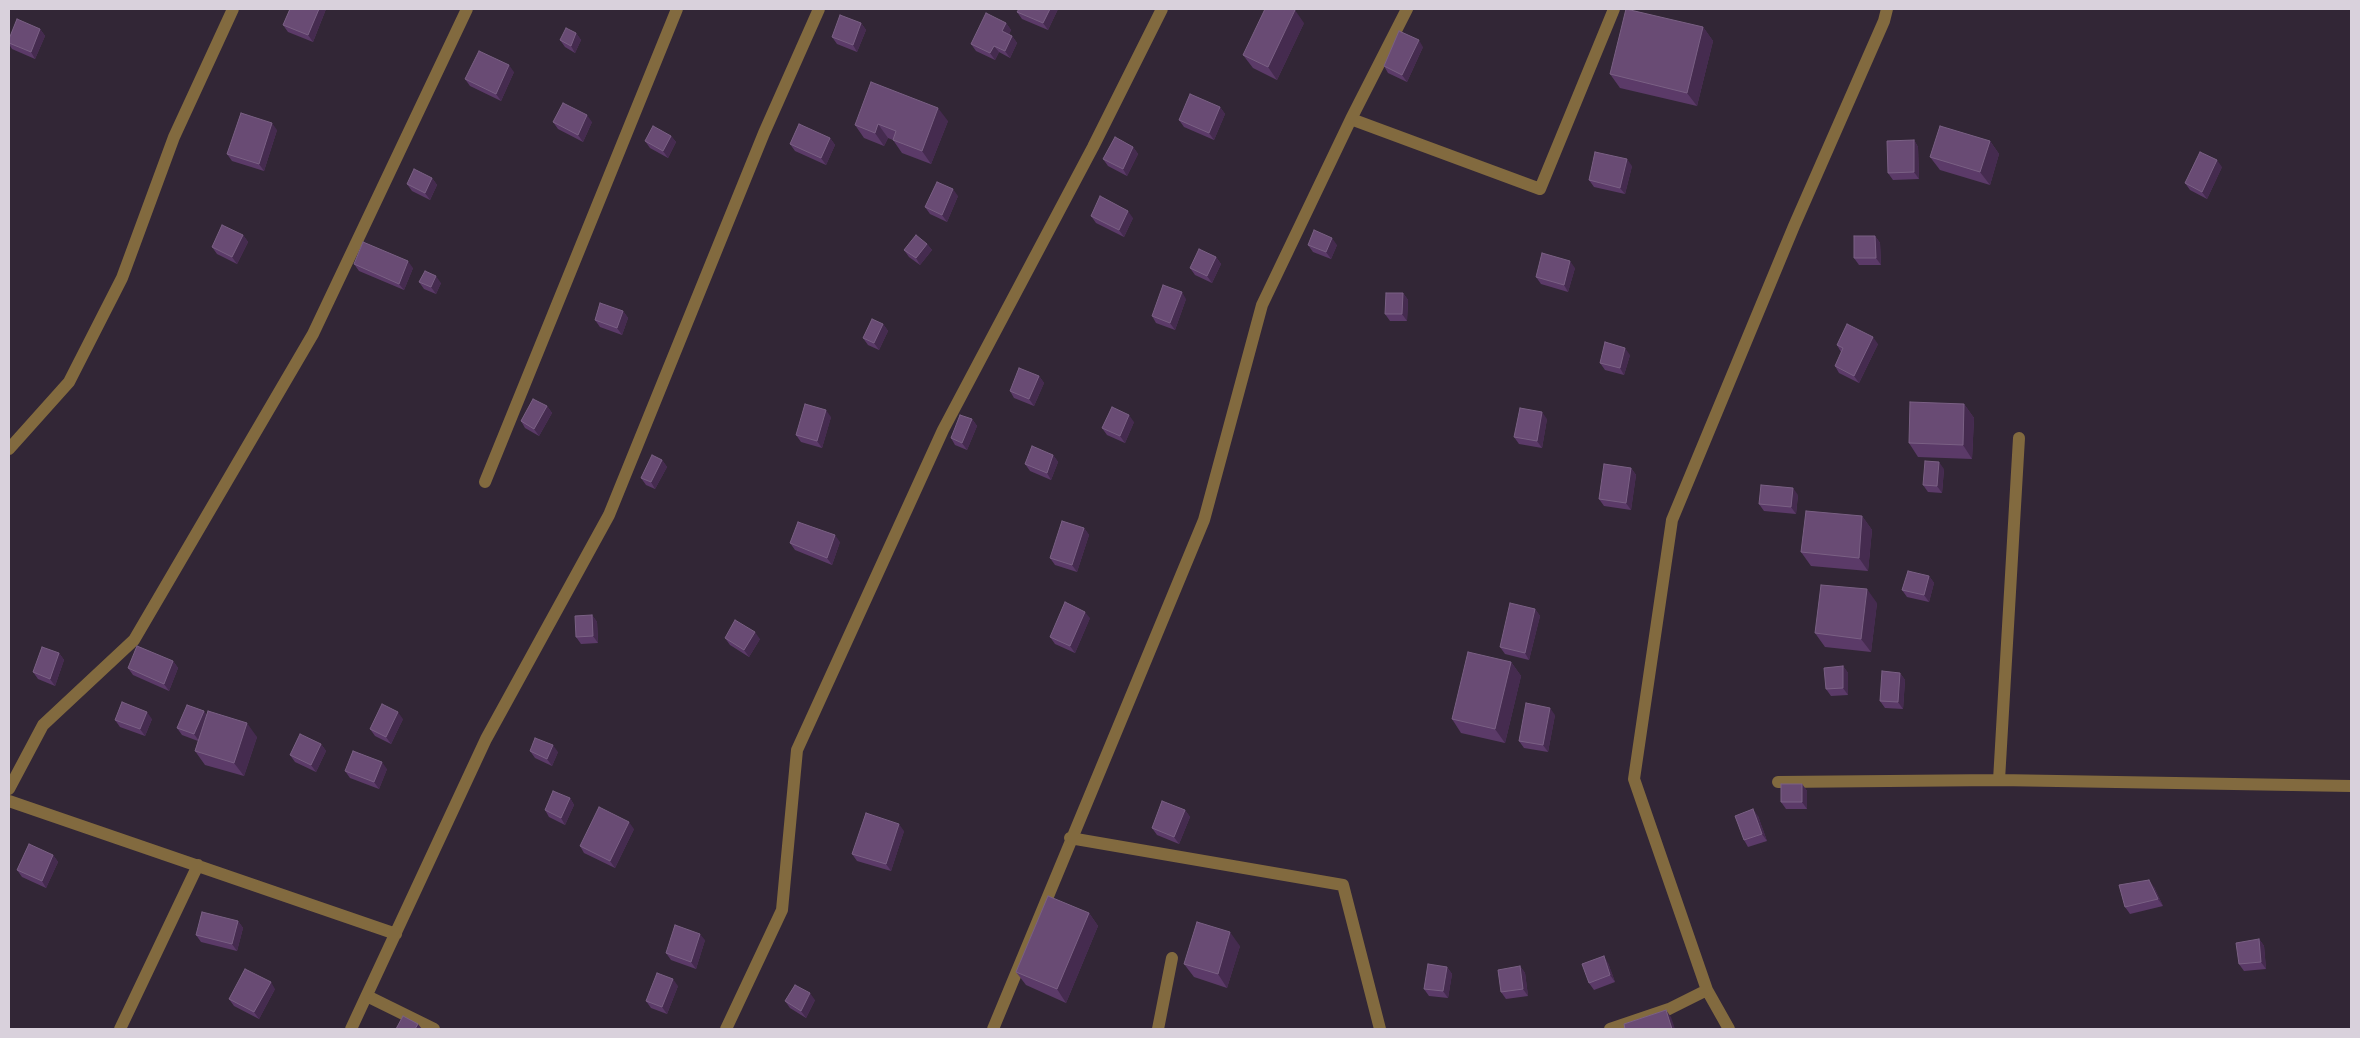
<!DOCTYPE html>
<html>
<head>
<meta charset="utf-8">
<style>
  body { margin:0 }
  #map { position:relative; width:2360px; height:1038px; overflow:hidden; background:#322636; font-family:"Source Sans 3",sans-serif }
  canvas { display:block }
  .frame { position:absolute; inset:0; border:10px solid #d9d1dc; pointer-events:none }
</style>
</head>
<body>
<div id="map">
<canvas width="2360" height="1038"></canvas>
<div class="frame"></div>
</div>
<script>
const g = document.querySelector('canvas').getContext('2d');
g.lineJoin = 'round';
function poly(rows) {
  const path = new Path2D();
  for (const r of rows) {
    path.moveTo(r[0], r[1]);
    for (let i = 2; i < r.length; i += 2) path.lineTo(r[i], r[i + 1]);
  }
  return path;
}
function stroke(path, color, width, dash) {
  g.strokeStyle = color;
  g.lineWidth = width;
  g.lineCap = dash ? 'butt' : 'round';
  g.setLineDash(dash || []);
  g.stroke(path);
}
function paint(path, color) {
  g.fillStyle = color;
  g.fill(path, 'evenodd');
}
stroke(poly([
  [1351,119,1540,189,1614,9],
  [9,449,69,382,122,278,174,137,233,9],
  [485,482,677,9],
  [1999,780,2019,438],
  [1778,782,1999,780,2351,786],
  [9,789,43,725,134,640,313,334,467,9],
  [9,801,396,934],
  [1070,838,1343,885,1380,1029],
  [367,996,434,1029],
  [120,1029,198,865],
  [351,1029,486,739,609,515,764,133,819,9],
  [726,1029,782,910,797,750,943,430,1093,147,1162,9],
  [993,1029,1204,520,1262,305,1351,119,1407,9],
  [1158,1029,1172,958],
  [1610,1029,1669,1009,1707,990],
  [1729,1029,1707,990,1634,779,1672,520,1794,226,1884,21,1887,9]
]), '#826a3f', 12);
paint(poly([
  [290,9,326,9,313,42,288,32,283,25],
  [1058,9,1048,30,1022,19,1017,12],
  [861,23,866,30,857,52,837,44,832,37],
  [1006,23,1011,30,1009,34,1012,36,1017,43,1010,58,999,52,995,60,976,51,971,44],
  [1304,23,1277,80,1253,68,1243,55],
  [1703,27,1713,41,1697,106,1620,88,1610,74],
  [40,29,45,36,35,59,12,49,9,44,9,39],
  [576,33,581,40,575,53,565,47,560,40],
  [1423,47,1407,82,1388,73,1384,66],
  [514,72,501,101,470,86,465,79],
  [1220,107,1225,114,1214,140,1184,127,1179,120],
  [948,121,931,164,902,153,893,140,888,138,884,146,864,138,855,125],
  [553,122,592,122,583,142,558,129],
  [277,130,264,171,232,161,227,154],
  [671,136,676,142,668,158,650,148,645,141],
  [830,138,835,145,826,165,795,151,790,144],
  [1914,140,1918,147,1919,179,1893,180,1888,173],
  [1990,141,1999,154,1990,185,1940,170,1930,157],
  [1133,147,1138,154,1127,176,1108,166,1103,159],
  [1632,166,1625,194,1594,187,1589,180],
  [2222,167,2207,199,2190,190,2185,183],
  [432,178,437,185,430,200,412,191,407,184],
  [958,196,947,222,930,214,925,207],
  [1091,216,1133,218,1124,237,1096,223],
  [243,235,248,242,237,264,217,254,212,247],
  [1875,236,1880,243,1881,265,1859,265,1854,258],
  [927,244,932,250,920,265,909,257,904,250],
  [1308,245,1337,245,1331,259,1313,252],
  [1216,257,1221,264,1212,283,1195,275,1190,268],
  [354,264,413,268,404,290,359,271],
  [1575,268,1568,292,1541,284,1536,277],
  [419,282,441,283,436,294,424,289],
  [1403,293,1408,300,1407,321,1390,321,1385,314],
  [1186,299,1175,330,1156,323,1152,316],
  [623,311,628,318,622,335,600,327,595,320],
  [883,324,888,331,879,350,868,345,863,338],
  [1878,344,1859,383,1839,373,1835,366,1841,352,1837,345],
  [1630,355,1624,375,1605,370,1600,363],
  [1039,376,1044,383,1034,406,1014,398,1010,391],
  [1964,404,1974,418,1972,459,1918,457,1909,443],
  [547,406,552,413,539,436,525,428,521,421],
  [831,417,822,448,801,442,796,435],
  [972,419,977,426,967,450,955,445,951,438],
  [1547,419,1542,448,1519,444,1514,437],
  [1134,422,1125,443,1107,435,1102,428],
  [1053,455,1058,462,1051,480,1030,471,1025,464],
  [662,460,667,467,655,489,646,485,641,478],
  [1631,468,1636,475,1631,510,1604,506,1599,499],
  [1944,469,1942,493,1928,492,1923,485],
  [1798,495,1796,514,1764,511,1759,504],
  [1862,516,1872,530,1868,571,1811,566,1801,552],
  [1084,528,1089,535,1077,572,1055,565,1050,558],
  [840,542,832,565,795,550,790,543],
  [1929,576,1934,583,1929,602,1907,597,1902,590],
  [1877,603,1871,652,1825,647,1815,633],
  [1535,609,1540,616,1529,660,1505,654,1500,647],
  [592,615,597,622,598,643,581,644,576,637],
  [1090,618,1075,653,1055,644,1050,637],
  [725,638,760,639,749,657,730,645],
  [59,653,64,660,55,686,38,679,33,672],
  [173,661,178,668,169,691,133,675,128,668],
  [1511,662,1521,676,1505,743,1461,733,1452,719],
  [1843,666,1848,673,1848,695,1831,696,1826,689],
  [1900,673,1905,680,1903,709,1885,708,1880,701],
  [204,711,206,715,257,737,244,776,205,765,195,751,198,741,182,735,177,728],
  [1555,715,1548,752,1524,748,1519,741],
  [152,719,145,736,120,727,115,720],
  [403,719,391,744,375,736,370,729],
  [321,744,326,751,316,772,295,762,290,755],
  [530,751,558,752,552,766,535,758],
  [387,769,379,789,350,778,345,771],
  [1802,784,1807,791,1807,809,1786,809,1781,802],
  [570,798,574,805,565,825,549,817,545,810],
  [1185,810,1190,817,1179,844,1157,835,1152,828],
  [1758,816,1767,841,1748,847,1744,840],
  [634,829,615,868,584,853,580,846],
  [904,831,891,871,857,861,852,854],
  [53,855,58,862,46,888,22,877,17,870],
  [2154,887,2163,906,2130,914,2125,907],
  [1089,913,1098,926,1066,1003,1026,985,1016,972],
  [238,921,243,928,237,951,201,942,196,935],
  [2259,939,2264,946,2266,969,2244,971,2239,964],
  [705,940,696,969,671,960,666,953],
  [1240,946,1227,988,1194,977,1184,964],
  [1608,963,1615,982,1594,990,1589,983],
  [1520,966,1525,973,1528,996,1506,999,1501,992],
  [1447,967,1452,974,1448,998,1429,996,1424,989],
  [678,986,667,1014,651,1008,646,1001],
  [275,989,259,1019,234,1006,229,999],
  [815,1000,806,1018,790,1008,785,1001]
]), '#5b3a68');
paint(poly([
  [319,9,326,9,313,42,308,35],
  [1050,9,1058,9,1048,30,1043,23],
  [1295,10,1304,23,1277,80,1268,67],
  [861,23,866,30,857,52,853,45],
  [1006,23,1011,30,1007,38,1002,31],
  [1703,27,1713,41,1697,106,1687,93],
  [40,29,45,36,35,59,31,52],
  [576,33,581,40,575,53,571,46],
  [1012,36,1017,43,1010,58,1005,51],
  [1419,40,1423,47,1407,82,1402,75],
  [994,46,999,52,995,60,990,53],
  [509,65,514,72,501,101,496,94],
  [1220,107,1225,114,1214,140,1209,133],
  [938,108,948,121,931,164,922,151],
  [587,115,592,122,583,142,578,135],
  [272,123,277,130,264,171,259,164],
  [878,124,888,138,884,146,875,133],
  [671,136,676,142,668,158,663,151],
  [830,138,835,145,826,165,821,158],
  [1914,140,1918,147,1919,179,1914,172],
  [1990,141,1999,154,1990,185,1980,172],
  [1133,147,1138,154,1127,176,1123,169],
  [1627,159,1632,166,1625,194,1620,188],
  [2217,160,2222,167,2207,199,2202,192],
  [432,178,437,185,430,200,425,193],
  [953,189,958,196,947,222,942,215],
  [1128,211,1133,218,1124,237,1119,230],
  [243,235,248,242,237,264,232,257],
  [1875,236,1880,243,1881,265,1876,258],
  [1332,238,1337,245,1331,259,1326,252],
  [927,244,932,250,920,265,916,258],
  [1216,257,1221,264,1212,283,1207,276],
  [408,261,413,268,404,290,399,284],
  [1570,261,1575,268,1568,292,1564,285],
  [436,276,441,283,436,294,431,287],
  [1182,292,1186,299,1175,330,1170,323],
  [1403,293,1408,300,1407,321,1402,314],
  [623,311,628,318,622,335,617,328],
  [883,324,888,331,879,350,874,343],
  [1873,337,1878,344,1859,383,1854,376],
  [1625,348,1630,355,1624,375,1620,368],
  [1039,376,1044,383,1034,406,1029,399],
  [1964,404,1974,418,1972,459,1963,445],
  [547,406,552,413,539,436,534,429],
  [826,410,831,417,822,448,817,441],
  [1542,412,1547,419,1542,448,1537,441],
  [1129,415,1134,422,1125,443,1120,436],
  [972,419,977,426,967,450,962,443],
  [1053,455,1058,462,1051,480,1047,473],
  [662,460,667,467,655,489,651,482],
  [1939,462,1944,469,1942,493,1937,486],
  [1631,468,1636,475,1631,510,1626,503],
  [1793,488,1798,495,1796,514,1791,507],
  [1862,516,1872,530,1868,571,1859,558],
  [1084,528,1089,535,1077,572,1072,565],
  [835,535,840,542,832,565,827,558],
  [1929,576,1934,583,1929,602,1924,595],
  [1867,589,1877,603,1871,652,1861,639],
  [1535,609,1540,616,1529,660,1525,653],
  [1085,612,1090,618,1075,653,1070,646],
  [592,615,597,622,598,643,593,636],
  [755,632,760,639,749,657,744,650],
  [59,653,64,660,55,686,50,679],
  [173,661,178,668,169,691,164,684],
  [1511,662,1521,676,1505,743,1495,729],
  [1843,666,1848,673,1848,695,1843,688],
  [1900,673,1905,680,1903,709,1898,702],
  [1550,708,1555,715,1548,752,1543,745],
  [204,711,209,718,199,741,194,734],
  [147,712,152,719,145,736,140,729],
  [398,712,403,719,391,744,386,737],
  [247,723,257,737,244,776,234,763],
  [321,744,326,751,316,772,311,765],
  [553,745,558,752,552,766,547,759],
  [382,762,387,769,379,789,374,782],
  [1802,784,1807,791,1807,809,1802,802],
  [570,798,574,805,565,825,561,818],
  [1753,809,1758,816,1767,841,1762,834],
  [1185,810,1190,817,1179,844,1174,837],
  [629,822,634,829,615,868,610,861],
  [899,824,904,831,891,871,886,864],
  [53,855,58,862,46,888,42,881],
  [2149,880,2154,887,2163,906,2158,899],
  [1089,913,1098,926,1066,1003,1057,989],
  [238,921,243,928,237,951,232,944],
  [1230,932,1240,946,1227,988,1218,974],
  [700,934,705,940,696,969,691,962],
  [2259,939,2264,946,2266,969,2261,962],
  [1604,956,1608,963,1615,982,1610,975],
  [1520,966,1525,973,1528,996,1523,989],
  [1447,967,1452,974,1448,998,1443,991],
  [673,979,678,986,667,1014,662,1007],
  [271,982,275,989,259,1019,254,1012],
  [810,993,815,1000,806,1018,801,1011],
  [1666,1010,1671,1017,1675,1029,1672,1029],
  [418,1024,422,1029,415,1029]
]), '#452b4f');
const building = poly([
  [290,9,319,9,308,35,283,25,290,9],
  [1019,9,1050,9,1043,23,1017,12,1019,9],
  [1265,9,1293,9,1295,10,1268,67,1243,55,1265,9],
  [1626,9,1703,27,1687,93,1610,74,1626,9],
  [986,13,1006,23,1002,31,1012,36,1005,51,994,46,990,53,971,44,986,13],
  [840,15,861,23,853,45,832,37,840,15],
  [17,19,40,29,31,52,9,43,9,39,17,19],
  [566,28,576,33,571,46,560,40,566,28],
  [1399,31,1419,40,1402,75,1384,66,1399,31],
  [479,51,509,65,496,94,465,79,479,51],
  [871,82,938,108,922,151,893,140,896,131,878,124,875,133,855,125,871,82],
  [1190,94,1220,107,1209,133,1179,120,1190,94],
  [563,103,587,115,578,135,553,122,563,103],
  [241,113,272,123,259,164,227,154,241,113],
  [799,124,830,138,821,158,790,144,799,124],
  [653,126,671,136,663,151,645,141,653,126],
  [1940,126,1990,141,1980,172,1930,157,1940,126],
  [1115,137,1133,147,1123,169,1103,159,1115,137],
  [1914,140,1914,172,1888,173,1887,141,1914,140],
  [1595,152,1627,159,1620,188,1589,180,1595,152],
  [2200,152,2217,160,2202,192,2185,183,2200,152],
  [414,169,432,178,425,193,407,184,414,169],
  [937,182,953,189,942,215,925,207,937,182],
  [1100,196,1128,211,1119,230,1091,216,1100,196],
  [222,225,243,235,232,257,212,247,222,225],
  [1314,230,1332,238,1326,252,1308,245,1314,230],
  [916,235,927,244,916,258,904,250,916,235],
  [1854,236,1875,236,1876,258,1854,258,1854,236],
  [363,242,408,261,399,284,354,264,363,242],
  [1199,249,1216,257,1207,276,1190,268,1199,249],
  [1542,253,1570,261,1564,285,1536,277,1542,253],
  [425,271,436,276,431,287,419,282,425,271],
  [1163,285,1182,292,1170,323,1152,316,1163,285],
  [1386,293,1403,293,1402,314,1385,314,1386,293],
  [600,303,623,311,617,328,595,320,600,303],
  [872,319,883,324,874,343,863,338,872,319],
  [1847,324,1873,337,1854,376,1835,366,1843,348,1837,345,1847,324],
  [1605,342,1625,348,1620,368,1600,363,1605,342],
  [1019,368,1039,376,1029,399,1010,391,1019,368],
  [533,399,547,406,534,429,521,421,533,399],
  [1910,402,1964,404,1963,445,1909,443,1910,402],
  [805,404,826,410,817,441,796,435,805,404],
  [1112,407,1129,415,1120,436,1102,428,1112,407],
  [1520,408,1542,412,1537,441,1514,437,1520,408],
  [960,415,972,419,962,443,951,438,960,415],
  [1032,446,1053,455,1047,473,1025,464,1032,446],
  [652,455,662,460,651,482,641,478,652,455],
  [1925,461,1939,462,1937,486,1923,485,1925,461],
  [1604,464,1631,468,1626,503,1599,499,1604,464],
  [1761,485,1793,488,1791,507,1759,504,1761,485],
  [1806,511,1862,516,1859,558,1801,552,1806,511],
  [1062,521,1084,528,1072,565,1050,558,1062,521],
  [798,522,835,535,827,558,790,543,798,522],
  [1908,571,1929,576,1924,595,1902,590,1908,571],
  [1821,585,1867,589,1861,639,1815,633,1821,585],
  [1065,602,1085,612,1070,646,1050,637,1065,602],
  [1510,603,1535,609,1525,653,1500,647,1510,603],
  [592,615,593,636,576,637,575,616,592,615],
  [735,620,755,632,744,650,725,638,735,620],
  [137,646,173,661,164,684,128,668,137,646],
  [42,647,59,653,50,679,33,672,42,647],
  [1468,652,1511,662,1495,729,1452,719,1468,652],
  [1843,666,1843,688,1826,689,1824,668,1843,666],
  [1882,671,1900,673,1898,702,1880,701,1882,671],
  [122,702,147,712,140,729,115,720,122,702],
  [1526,703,1550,708,1543,745,1519,741,1526,703],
  [382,704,398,712,386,737,370,729,382,704],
  [187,705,204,711,194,734,177,728,187,705],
  [208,711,247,723,234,763,195,751,208,711],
  [300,734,321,744,311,765,290,755,300,734],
  [535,738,553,745,547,759,530,751,535,738],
  [353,751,382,762,374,782,345,771,353,751],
  [1781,784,1802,784,1802,802,1781,802,1781,784],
  [553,791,570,798,561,818,545,810,553,791],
  [1162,801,1185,810,1174,837,1152,828,1162,801],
  [599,807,629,822,610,861,580,846,599,807],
  [1753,809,1762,834,1744,840,1735,816,1753,809],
  [866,813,899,824,886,864,852,854,866,813],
  [29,844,53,855,42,881,17,870,29,844],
  [2149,880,2158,899,2125,907,2119,885,2149,880],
  [1048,896,1089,913,1057,989,1016,972,1048,896],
  [202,912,238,921,232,944,196,935,202,912],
  [1197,922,1230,932,1218,974,1184,964,1197,922],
  [675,925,700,934,691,962,666,953,675,925],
  [2259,939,2261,962,2239,964,2236,943,2259,939],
  [1604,956,1610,975,1589,983,1582,964,1604,956],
  [1428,964,1447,967,1443,991,1424,989,1428,964],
  [1520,966,1523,989,1501,992,1498,970,1520,966],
  [245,969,271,982,254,1012,229,999,245,969],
  [657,973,673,979,662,1007,646,1001,657,973],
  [795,985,810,993,801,1011,785,1001,795,985],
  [1666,1010,1672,1029,1625,1029,1624,1024,1666,1010],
  [403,1016,418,1024,415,1029,396,1029,403,1016]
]);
paint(building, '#694b74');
stroke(building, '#7a6084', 1);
</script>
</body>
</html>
